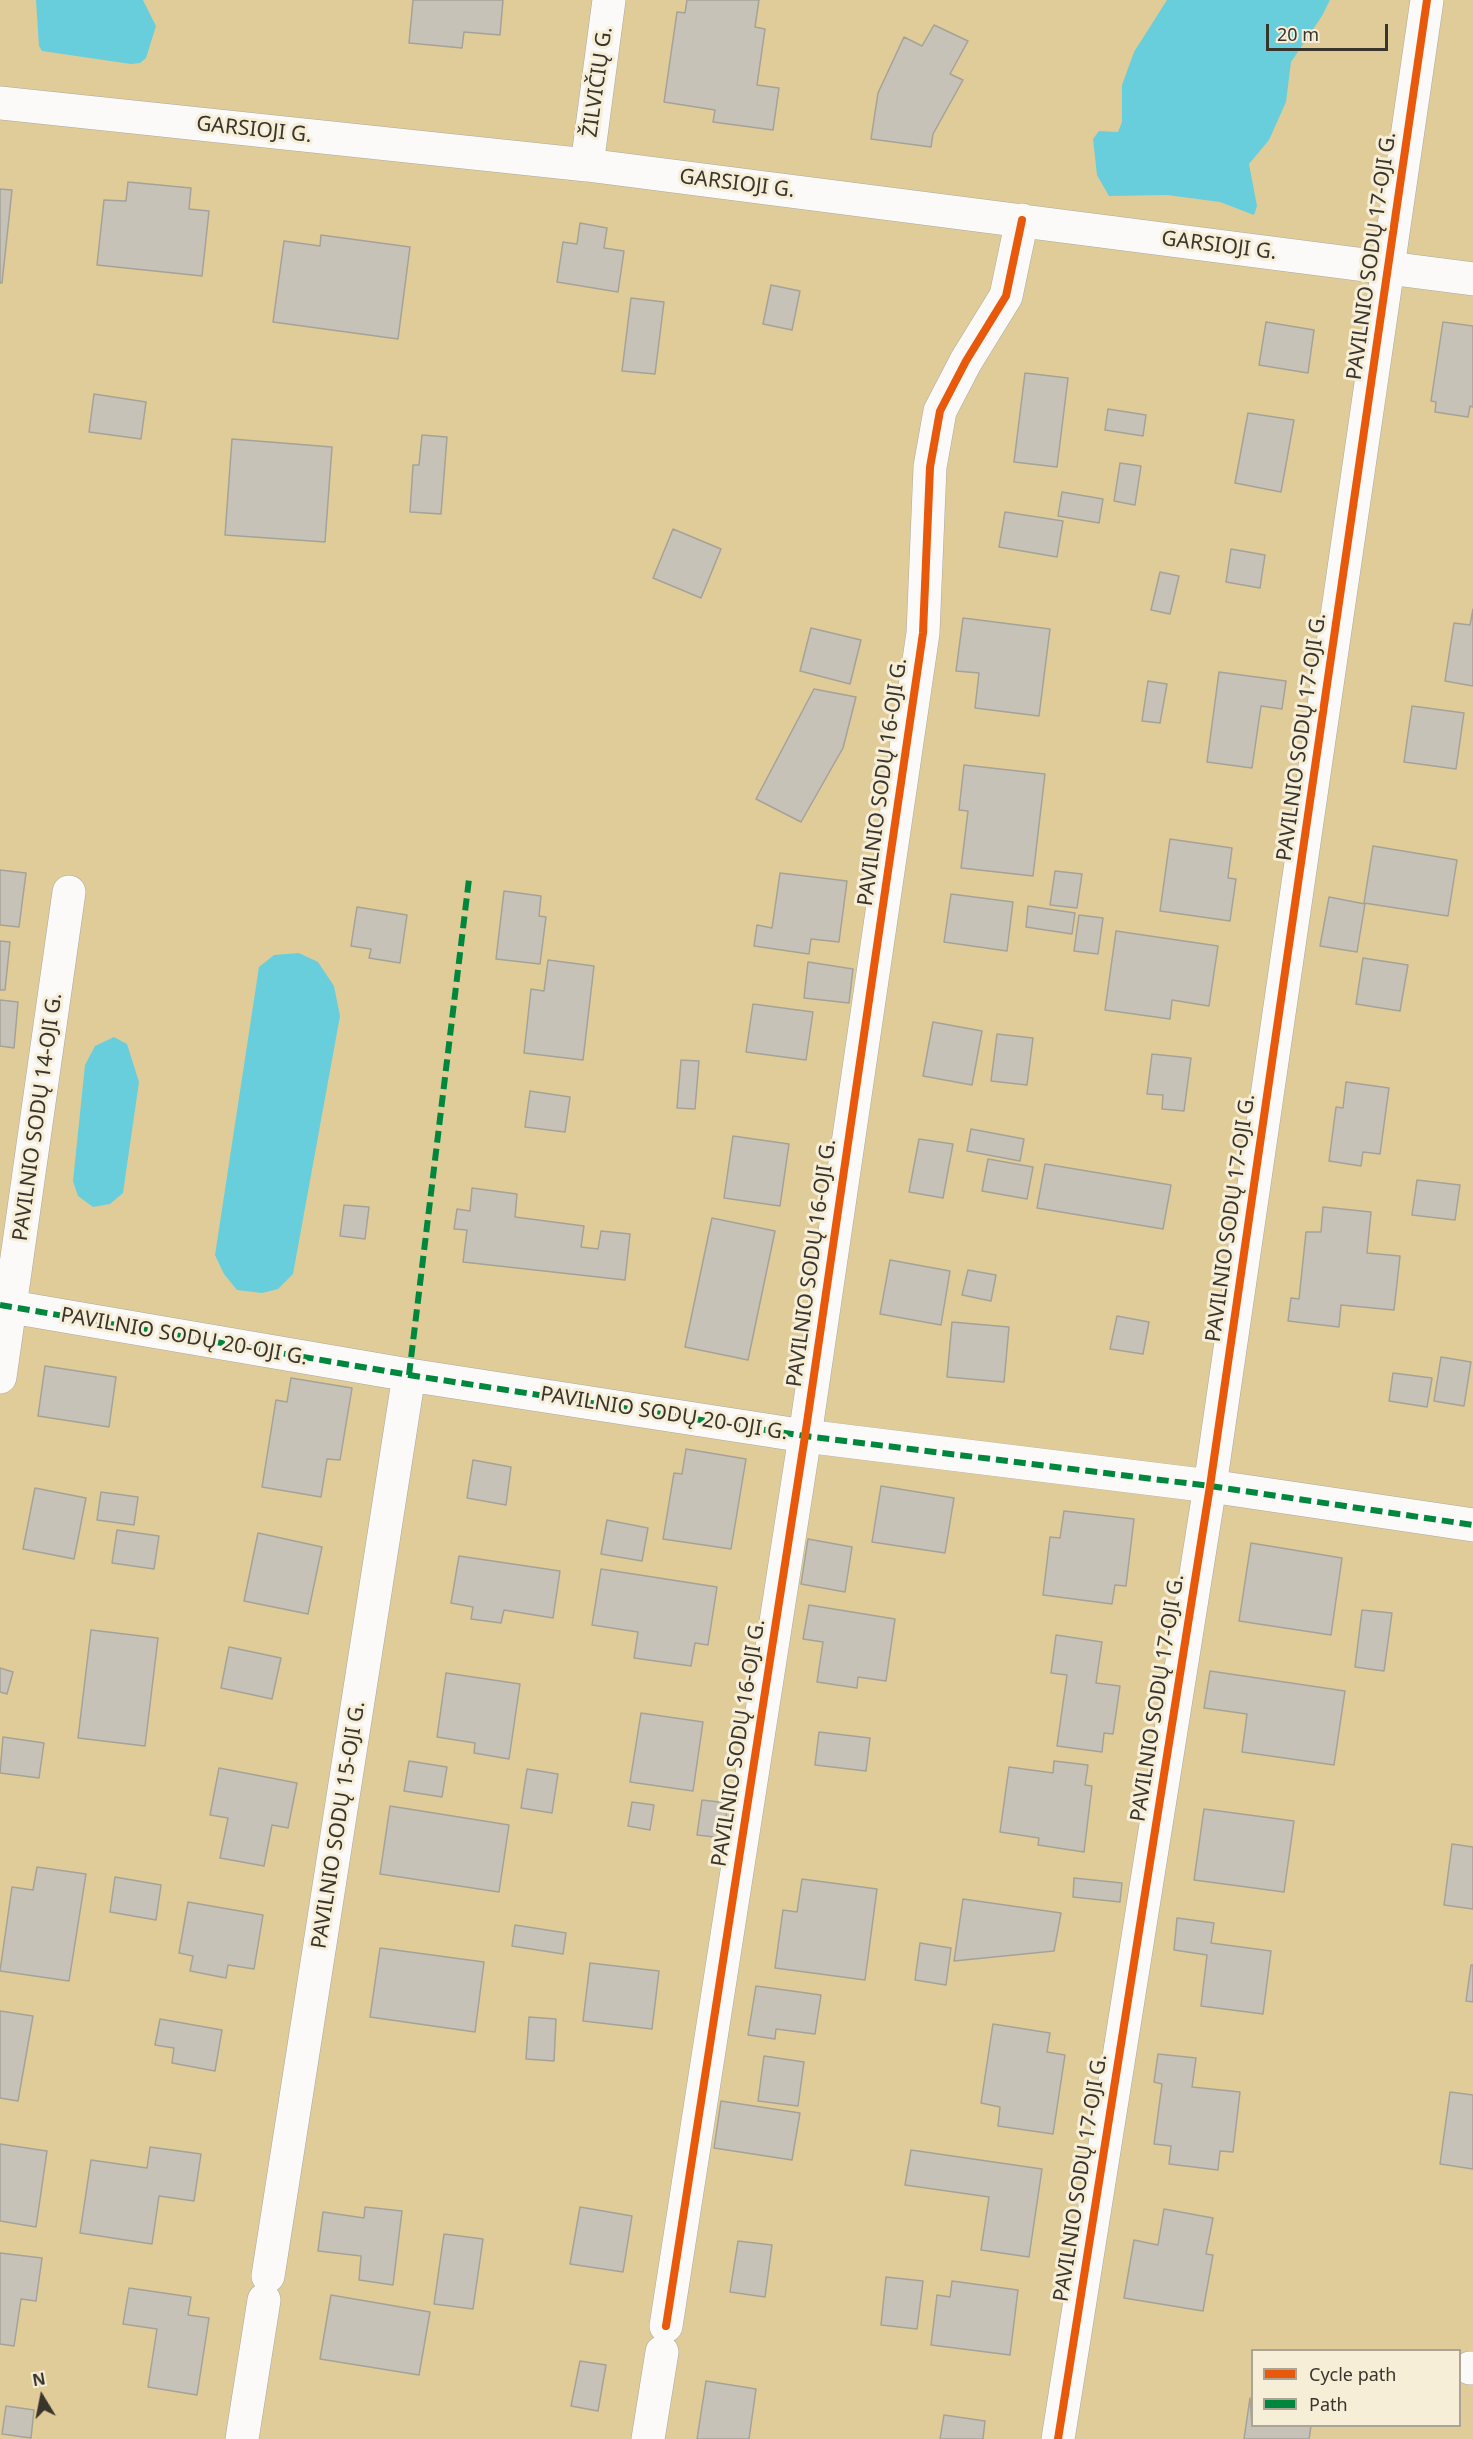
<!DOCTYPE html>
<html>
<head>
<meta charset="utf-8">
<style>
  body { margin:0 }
  #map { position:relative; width:1473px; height:2439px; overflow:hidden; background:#e3ded2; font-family:"Noto Sans",sans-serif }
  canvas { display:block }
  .legend { position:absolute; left:1251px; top:2349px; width:210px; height:78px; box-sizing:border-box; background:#f7eed8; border:2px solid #aba494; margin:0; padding:8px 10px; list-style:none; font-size:18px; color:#39352d }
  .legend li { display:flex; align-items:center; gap:12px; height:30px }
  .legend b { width:30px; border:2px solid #aba494 }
  .north { position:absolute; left:12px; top:2367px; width:60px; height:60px; -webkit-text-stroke:4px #f7eed8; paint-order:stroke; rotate:350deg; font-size:16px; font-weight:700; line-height:24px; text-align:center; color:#39352d }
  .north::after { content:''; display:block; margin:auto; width:21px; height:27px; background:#39352d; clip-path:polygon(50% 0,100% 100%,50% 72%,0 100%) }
  .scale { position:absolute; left:1266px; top:24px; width:122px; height:27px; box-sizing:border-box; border:3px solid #39352d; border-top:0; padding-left:8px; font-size:18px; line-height:21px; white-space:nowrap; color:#39352d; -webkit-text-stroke:4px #f7eed8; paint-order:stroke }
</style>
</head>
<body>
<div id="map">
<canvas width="1473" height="2439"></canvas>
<ul class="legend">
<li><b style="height:8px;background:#e8590c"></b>Cycle path</li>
<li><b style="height:8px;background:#00873e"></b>Path</li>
</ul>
<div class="north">N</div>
<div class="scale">20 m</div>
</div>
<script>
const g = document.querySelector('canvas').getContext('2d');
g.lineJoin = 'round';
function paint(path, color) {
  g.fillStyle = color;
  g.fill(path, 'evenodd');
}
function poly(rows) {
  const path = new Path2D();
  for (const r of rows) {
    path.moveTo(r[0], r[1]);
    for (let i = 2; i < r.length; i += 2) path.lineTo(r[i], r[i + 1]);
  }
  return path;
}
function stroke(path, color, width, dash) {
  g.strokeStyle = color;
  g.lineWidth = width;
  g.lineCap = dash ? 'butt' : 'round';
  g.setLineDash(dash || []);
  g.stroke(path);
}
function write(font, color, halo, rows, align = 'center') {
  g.font = font + ' "Noto Sans",sans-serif';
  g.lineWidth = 6;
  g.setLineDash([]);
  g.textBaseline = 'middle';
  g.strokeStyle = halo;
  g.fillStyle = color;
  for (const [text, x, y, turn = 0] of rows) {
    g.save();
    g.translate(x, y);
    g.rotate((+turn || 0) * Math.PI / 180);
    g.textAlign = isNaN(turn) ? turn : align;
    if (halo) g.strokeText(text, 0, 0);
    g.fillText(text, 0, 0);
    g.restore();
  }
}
paint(poly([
  [0,0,1473,0,1473,2439,0,2439],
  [1252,2350,1460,2350,1460,2426,1252,2426]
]), '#e0cc98');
paint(poly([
  [36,0,143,0,156,26,146,58,140,63,131,64,42,51,39,46],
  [1167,0,1330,0,1322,16,1291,62,1286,102,1269,140,1249,164,1257,206,1254,215,1220,202,1167,195,1109,196,1097,175,1093,139,1099,131,1118,132,1122,122,1122,85,1134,52],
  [299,953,318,962,334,986,340,1016,293,1274,278,1289,262,1293,237,1290,224,1274,215,1255,259,967,274,955],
  [114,1037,127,1044,139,1082,123,1193,110,1204,93,1207,78,1196,73,1181,85,1065,95,1046]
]), '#68cedc');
const building = poly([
  [413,0,503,0,500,35,464,32,462,48,409,43,413,0],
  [687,0,759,0,755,27,765,29,757,85,779,88,773,130,713,122,715,110,664,102,677,12,685,13,687,0],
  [934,25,968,41,950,74,963,80,933,134,931,147,871,139,878,93,904,37,922,46,934,25],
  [128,182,191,188,189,209,209,211,202,276,97,265,104,200,126,201,128,182],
  [0,189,12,190,2,283,0,283,0,189],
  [580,223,607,228,604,248,624,251,618,292,557,282,563,242,577,244,580,223],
  [321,235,410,247,398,339,273,322,284,241,320,246,321,235],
  [771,285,800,291,792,330,763,324,771,285],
  [631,298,664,302,655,374,622,371,631,298],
  [1266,322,1314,330,1308,373,1259,365,1266,322],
  [1443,322,1473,326,1473,407,1470,406,1468,417,1435,412,1436,402,1431,401,1443,322],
  [1025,373,1068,378,1057,467,1014,462,1025,373],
  [94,394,146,402,141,439,89,432,94,394],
  [1108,409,1146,415,1143,436,1105,430,1108,409],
  [1248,413,1294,420,1281,492,1235,483,1248,413],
  [422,435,447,437,441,514,410,512,413,465,419,465,422,435],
  [232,439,332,447,325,542,225,535,232,439],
  [1120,463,1141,466,1135,505,1114,501,1120,463],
  [1062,492,1103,499,1099,523,1058,516,1062,492],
  [1005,512,1063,521,1057,557,999,547,1005,512],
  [673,529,721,549,701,598,653,578,673,529],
  [1231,549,1265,555,1260,588,1226,582,1231,549],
  [1160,572,1179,576,1170,614,1151,610,1160,572],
  [1473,609,1473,686,1445,681,1454,623,1470,625,1473,609],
  [963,618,1050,629,1039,716,975,708,979,673,956,671,963,618],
  [811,628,861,640,850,684,800,671,811,628],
  [1219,672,1286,681,1282,709,1261,706,1252,768,1207,762,1219,672],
  [1148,681,1167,684,1160,723,1142,721,1148,681],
  [814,689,856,697,843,748,801,822,756,799,814,689],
  [1412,706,1464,713,1456,769,1404,762,1412,706],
  [964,765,1045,774,1033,876,961,868,968,811,959,810,964,765],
  [1170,839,1232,848,1228,878,1236,879,1230,921,1160,911,1170,839],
  [1373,846,1457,860,1448,916,1364,903,1373,846],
  [0,870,26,873,19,927,0,925,0,870],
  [1055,871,1082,874,1077,908,1050,905,1055,871],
  [780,873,847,881,839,942,811,939,809,954,754,946,757,925,772,928,780,873],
  [504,891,541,896,539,916,546,917,540,964,496,959,504,891],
  [951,894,1013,902,1007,951,944,942,951,894],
  [1329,897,1365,904,1357,952,1320,946,1329,897],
  [1028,906,1075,913,1072,934,1026,927,1028,906],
  [357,907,407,915,400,963,369,958,371,949,351,946,357,907],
  [1079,915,1103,918,1098,954,1074,951,1079,915],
  [1116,931,1218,946,1209,1006,1172,1000,1170,1019,1105,1010,1116,931],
  [0,941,10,942,5,990,0,990,0,941],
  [1363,958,1408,965,1400,1011,1356,1004,1363,958],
  [548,960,594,966,583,1060,524,1053,531,989,544,991,548,960],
  [808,962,853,969,849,1003,804,998,808,962],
  [0,1000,18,1002,14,1048,0,1046,0,1000],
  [753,1004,813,1012,806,1060,746,1052,753,1004],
  [933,1022,982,1031,972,1085,923,1076,933,1022],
  [997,1034,1033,1038,1027,1085,991,1081,997,1034],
  [1152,1054,1191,1058,1184,1111,1162,1109,1163,1095,1147,1094,1152,1054],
  [681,1060,699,1061,695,1109,677,1108,681,1060],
  [1346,1082,1389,1088,1380,1154,1363,1152,1361,1166,1329,1161,1336,1107,1343,1108,1346,1082],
  [530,1091,570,1097,565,1132,525,1127,530,1091],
  [971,1129,1024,1139,1020,1161,967,1151,971,1129],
  [733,1136,789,1144,780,1206,724,1198,733,1136],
  [919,1139,953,1144,943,1198,909,1192,919,1139],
  [988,1159,1033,1167,1027,1199,982,1191,988,1159],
  [1045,1164,1171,1185,1163,1229,1037,1208,1045,1164],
  [1417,1180,1460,1185,1455,1220,1412,1215,1417,1180],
  [472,1188,517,1194,515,1217,584,1226,581,1247,598,1249,601,1231,630,1234,625,1280,463,1262,467,1230,454,1229,457,1209,470,1211,472,1188],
  [344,1205,369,1207,365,1239,340,1236,344,1205],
  [1323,1207,1371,1212,1367,1253,1400,1256,1394,1310,1341,1305,1339,1327,1288,1321,1291,1298,1299,1299,1306,1232,1321,1232,1323,1207],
  [712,1218,775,1231,748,1360,685,1347,712,1218],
  [890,1260,950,1271,941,1325,880,1314,890,1260],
  [968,1270,996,1275,991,1301,962,1295,968,1270],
  [1117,1316,1149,1322,1143,1354,1110,1349,1117,1316],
  [952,1322,1009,1327,1004,1382,947,1377,952,1322],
  [1441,1357,1471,1362,1464,1406,1434,1401,1441,1357],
  [45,1366,116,1377,109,1427,38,1416,45,1366],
  [1393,1373,1432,1378,1427,1407,1389,1401,1393,1373],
  [291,1378,352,1388,340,1460,327,1459,321,1497,262,1487,276,1400,287,1402,291,1378],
  [686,1449,746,1459,731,1549,663,1539,674,1473,682,1474,686,1449],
  [473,1460,511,1467,506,1505,467,1498,473,1460],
  [881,1486,954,1498,945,1553,872,1542,881,1486],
  [35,1488,86,1498,74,1559,23,1549,35,1488],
  [101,1492,138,1497,134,1525,97,1520,101,1492],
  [1064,1511,1134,1519,1126,1586,1115,1585,1112,1604,1043,1595,1050,1537,1060,1538,1064,1511],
  [607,1520,648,1528,642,1561,601,1554,607,1520],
  [117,1530,159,1536,154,1569,112,1563,117,1530],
  [258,1533,322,1547,308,1614,244,1601,258,1533],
  [808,1539,852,1547,845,1592,801,1584,808,1539],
  [1251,1543,1342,1558,1331,1635,1239,1621,1251,1543],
  [459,1556,560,1571,553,1618,504,1610,501,1623,471,1619,473,1607,451,1603,459,1556],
  [601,1569,717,1587,708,1645,695,1643,691,1666,634,1658,638,1632,592,1625,601,1569],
  [809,1605,895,1619,886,1681,858,1677,857,1688,817,1682,823,1642,803,1639,809,1605],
  [1362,1610,1392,1613,1384,1671,1355,1667,1362,1610],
  [91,1630,158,1638,145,1746,78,1738,91,1630],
  [1056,1635,1102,1642,1096,1683,1120,1686,1113,1734,1104,1733,1102,1752,1057,1746,1067,1675,1051,1673,1056,1635],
  [229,1647,281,1658,272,1699,221,1688,229,1647],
  [0,1668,13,1672,7,1694,0,1692,0,1668],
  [1210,1671,1345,1691,1334,1765,1242,1752,1247,1714,1204,1708,1210,1671],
  [446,1673,520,1684,509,1759,474,1753,475,1743,437,1737,446,1673],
  [641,1713,703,1722,693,1791,630,1782,641,1713],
  [819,1732,870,1738,866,1771,815,1765,819,1732],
  [3,1737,44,1743,39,1778,0,1773,3,1737],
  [409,1761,447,1767,442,1797,404,1791,409,1761],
  [1054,1761,1088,1765,1085,1785,1092,1786,1084,1852,1038,1845,1039,1838,1000,1832,1009,1767,1053,1773,1054,1761],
  [219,1768,297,1783,288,1828,272,1825,264,1866,220,1858,228,1818,210,1815,219,1768],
  [527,1769,558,1774,552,1813,521,1808,527,1769],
  [702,1800,728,1803,723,1838,697,1835,702,1800],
  [632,1802,654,1805,650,1830,628,1826,632,1802],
  [390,1806,509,1825,499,1892,380,1874,390,1806],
  [1204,1809,1294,1821,1284,1892,1194,1880,1204,1809],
  [1452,1844,1473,1847,1473,1909,1444,1905,1452,1844],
  [37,1867,86,1874,69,1981,0,1971,12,1887,33,1890,37,1867],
  [115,1877,161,1885,156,1920,110,1912,115,1877],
  [1074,1878,1122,1883,1120,1902,1073,1897,1074,1878],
  [802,1879,877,1889,865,1980,775,1968,783,1910,797,1912,802,1879],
  [963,1899,1061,1913,1054,1951,954,1961,963,1899],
  [188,1902,263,1915,254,1969,228,1965,226,1978,190,1971,193,1956,179,1953,188,1902],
  [1177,1918,1214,1923,1211,1943,1271,1951,1263,2014,1201,2006,1207,1955,1174,1950,1177,1918],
  [515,1925,566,1933,563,1954,512,1946,515,1925],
  [920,1943,951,1948,946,1985,915,1980,920,1943],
  [380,1948,484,1962,475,2032,370,2017,380,1948],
  [590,1963,659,1971,652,2029,583,2021,590,1963],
  [1471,1965,1473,1965,1473,2002,1466,2001,1471,1965],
  [756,1986,821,1995,815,2034,776,2029,775,2039,748,2035,756,1986],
  [0,2011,33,2016,18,2101,0,2098,0,2011],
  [529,2017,556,2019,554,2061,526,2059,529,2017],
  [160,2019,222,2030,215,2071,172,2063,174,2048,155,2045,160,2019],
  [993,2024,1050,2033,1047,2052,1065,2055,1053,2134,998,2126,1000,2107,981,2103,993,2024],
  [1158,2054,1196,2058,1192,2087,1240,2092,1233,2152,1220,2151,1218,2170,1169,2164,1171,2146,1154,2144,1162,2084,1154,2082,1158,2054],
  [764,2056,804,2062,798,2106,758,2101,764,2056],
  [1450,2092,1473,2095,1473,2169,1440,2164,1450,2092],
  [721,2101,800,2113,792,2160,714,2148,721,2101],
  [0,2144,47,2151,36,2227,0,2221,0,2144],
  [150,2147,201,2154,194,2201,159,2196,152,2244,80,2233,91,2160,147,2168,150,2147],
  [911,2150,1042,2169,1029,2257,981,2250,989,2197,905,2185,911,2150],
  [365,2207,402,2211,393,2285,359,2280,361,2256,318,2251,323,2212,364,2218,365,2207],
  [580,2207,632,2216,623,2272,570,2264,580,2207],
  [1164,2209,1213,2218,1206,2254,1213,2255,1203,2311,1124,2298,1134,2240,1158,2245,1164,2209],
  [444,2234,483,2239,473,2309,434,2304,444,2234],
  [738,2241,772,2245,765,2297,730,2292,738,2241],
  [0,2253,42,2258,36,2301,21,2299,14,2346,0,2344,0,2253],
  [886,2277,923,2281,917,2329,881,2325,886,2277],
  [952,2281,1018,2290,1010,2355,931,2345,937,2295,950,2297,952,2281],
  [129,2288,191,2297,188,2315,209,2318,197,2395,148,2387,157,2329,123,2324,129,2288],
  [331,2295,430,2312,419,2375,320,2359,331,2295],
  [580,2361,606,2365,598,2411,571,2406,580,2361],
  [706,2381,756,2389,749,2439,697,2439,706,2381],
  [1250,2398,1252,2426,1311,2426,1309,2439,1244,2439,1250,2398],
  [6,2406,34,2410,31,2438,2,2434,6,2406],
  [944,2415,985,2421,983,2439,940,2439,944,2415]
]);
paint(building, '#c6c2b8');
stroke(building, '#a5a298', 1.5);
const minor = poly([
  [0,103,587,165,1473,279],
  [587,165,609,0],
  [0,1305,409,1375,805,1436,1210,1486,1473,1525],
  [0,1377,69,892],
  [268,2276,409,1375],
  [666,2326,805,1436,923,633,930,467,940,411,966,361,1006,296,1022,220],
  [1470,2368,1473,2368],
  [242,2439,264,2300],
  [648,2439,662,2352],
  [1058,2439,1210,1486,1427,0]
]);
stroke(minor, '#aca89f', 34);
stroke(minor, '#fbfaf8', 33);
stroke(poly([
  [0,1305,409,1375,805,1436,1210,1486,1473,1525],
  [409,1375,469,879]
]), '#00873e', 6, [12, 6]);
stroke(poly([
  [666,2326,805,1436,923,633,930,467,940,411,966,361,1006,296,1022,220],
  [1058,2439,1210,1486,1427,0]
]), '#e8590c', 8);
write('21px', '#39352d', '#f7eed8', [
  ["ŽILVIČIŲ G.",598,82,-82],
  ["GARSIOJI G.",254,130,6],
  ["GARSIOJI G.",737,184,7],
  ["GARSIOJI G.",1219,246,7],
  ["PAVILNIO SODŲ 17-OJI G.",1372,256,-82],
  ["PAVILNIO SODŲ 17-OJI G.",1302,737,-82],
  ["PAVILNIO SODŲ 16-OJI G.",883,782,-82],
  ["PAVILNIO SODŲ 14-OJI G.",38,1117,-82],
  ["PAVILNIO SODŲ 17-OJI G.",1231,1218,-82],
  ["PAVILNIO SODŲ 16-OJI G.",812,1263,-82],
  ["PAVILNIO SODŲ 20-OJI G.",184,1337,10],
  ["PAVILNIO SODŲ 20-OJI G.",664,1414,9],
  ["PAVILNIO SODŲ 17-OJI G.",1158,1698,-81],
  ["PAVILNIO SODŲ 16-OJI G.",739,1743,-81],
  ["PAVILNIO SODŲ 15-OJI G.",339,1825,-81],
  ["PAVILNIO SODŲ 17-OJI G.",1081,2178,-81]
]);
</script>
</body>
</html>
